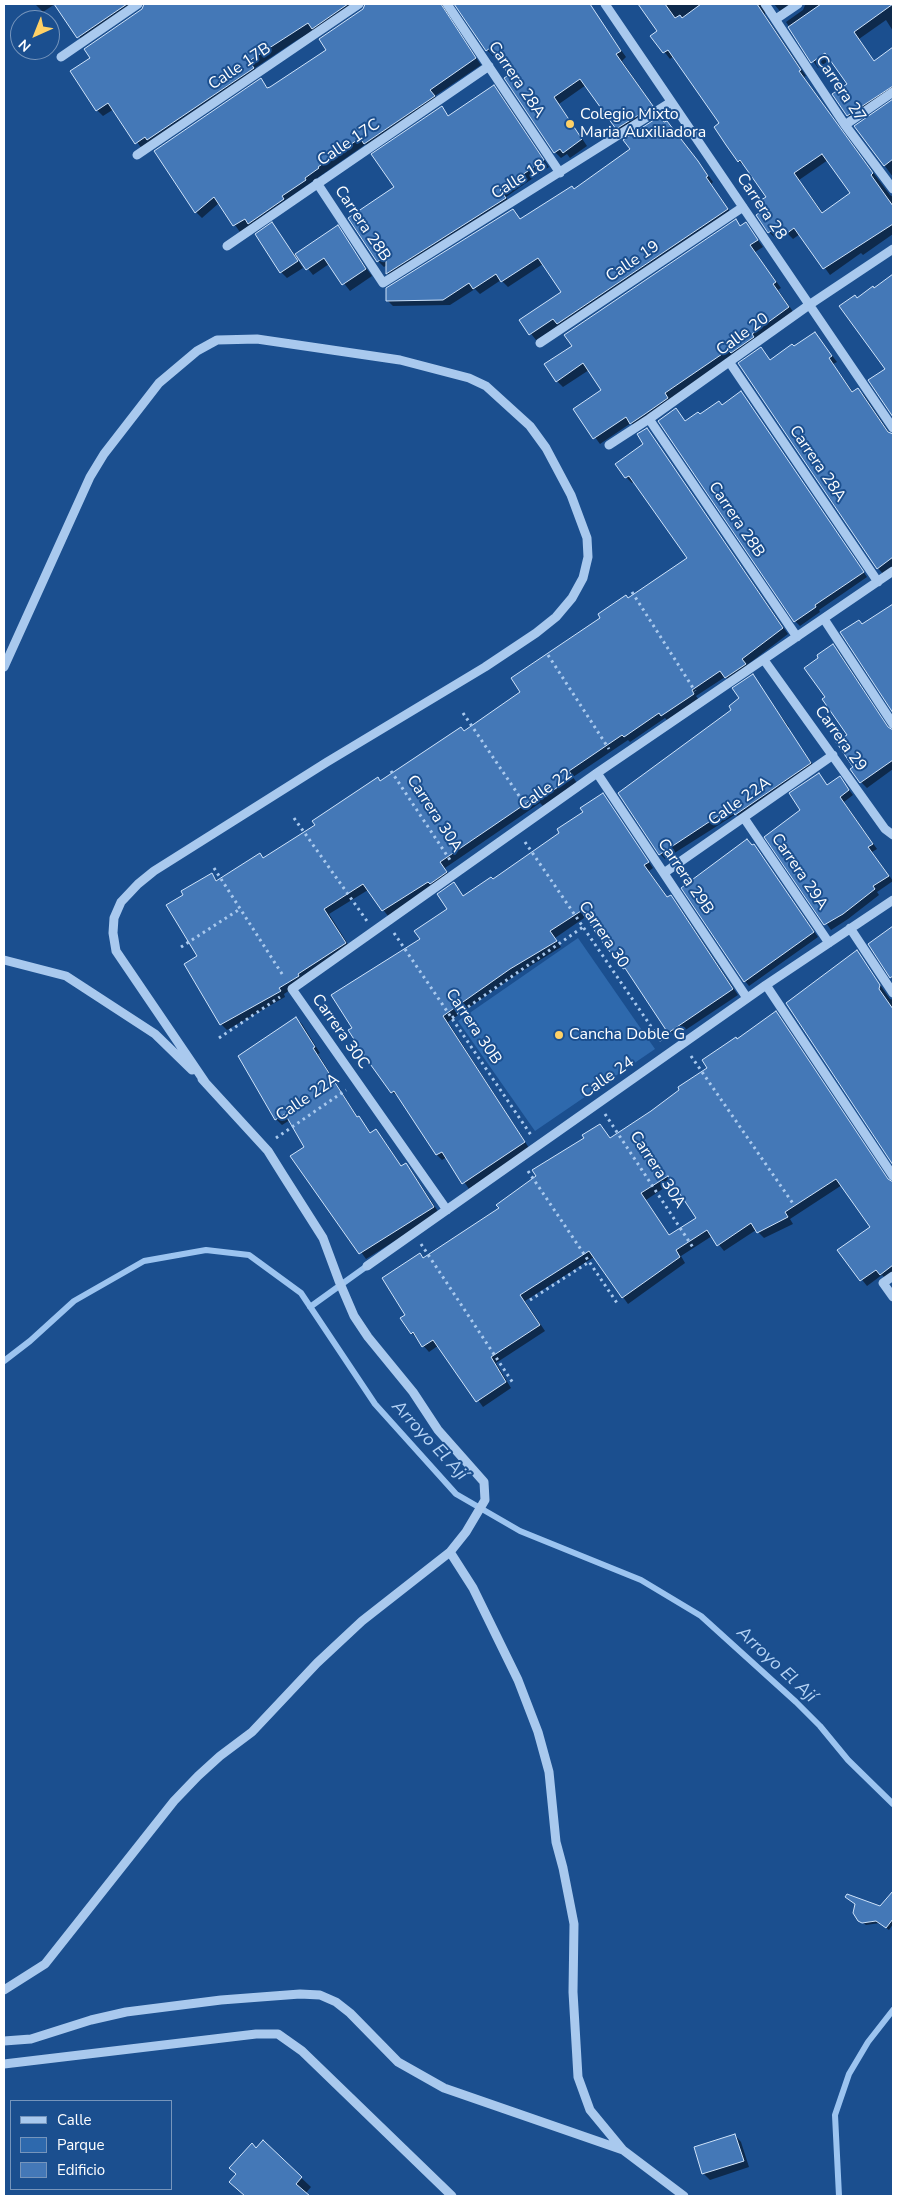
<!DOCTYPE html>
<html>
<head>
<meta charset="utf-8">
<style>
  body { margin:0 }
  #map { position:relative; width:897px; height:2200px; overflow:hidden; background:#1b4f8f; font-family:"Nunito Sans",sans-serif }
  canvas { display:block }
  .frame { position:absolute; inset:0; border:5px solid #fff; pointer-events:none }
  .legend { position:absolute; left:10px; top:2100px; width:162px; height:90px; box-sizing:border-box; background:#1b4f8f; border:1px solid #7695bc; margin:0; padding:6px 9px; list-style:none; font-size:15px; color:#fff }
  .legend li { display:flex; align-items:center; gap:10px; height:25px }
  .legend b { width:25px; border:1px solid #7695bc }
  .north { position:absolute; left:10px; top:10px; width:50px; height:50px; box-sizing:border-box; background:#1b4f8f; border:1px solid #7695bc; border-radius:50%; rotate:224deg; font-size:14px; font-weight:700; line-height:20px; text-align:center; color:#fff }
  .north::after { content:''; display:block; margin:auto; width:18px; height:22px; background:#ffd166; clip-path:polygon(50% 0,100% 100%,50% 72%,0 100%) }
</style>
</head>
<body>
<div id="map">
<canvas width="897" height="2200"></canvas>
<div class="frame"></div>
<ul class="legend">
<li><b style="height:6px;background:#a9c9ee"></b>Calle</li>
<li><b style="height:14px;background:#2e69ad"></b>Parque</li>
<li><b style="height:14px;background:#4478b7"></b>Edificio</li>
</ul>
<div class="north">N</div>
</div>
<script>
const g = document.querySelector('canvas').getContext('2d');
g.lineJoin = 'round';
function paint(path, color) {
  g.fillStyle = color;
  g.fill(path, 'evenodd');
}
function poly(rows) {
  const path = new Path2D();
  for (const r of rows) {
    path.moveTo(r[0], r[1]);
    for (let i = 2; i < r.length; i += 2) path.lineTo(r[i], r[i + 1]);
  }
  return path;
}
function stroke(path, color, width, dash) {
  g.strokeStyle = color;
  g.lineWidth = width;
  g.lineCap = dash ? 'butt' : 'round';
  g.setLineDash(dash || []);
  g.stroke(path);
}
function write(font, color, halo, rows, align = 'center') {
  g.font = font + ' "Nunito Sans",sans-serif';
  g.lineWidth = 4;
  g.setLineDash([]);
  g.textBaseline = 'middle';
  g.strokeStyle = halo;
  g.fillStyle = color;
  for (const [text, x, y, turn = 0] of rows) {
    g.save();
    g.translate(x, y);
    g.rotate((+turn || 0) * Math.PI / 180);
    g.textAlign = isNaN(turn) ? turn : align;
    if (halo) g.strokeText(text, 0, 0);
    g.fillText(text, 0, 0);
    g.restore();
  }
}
paint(poly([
  [578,938,655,1049,535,1131,458,1021]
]), '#2e69ad');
paint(poly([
  [35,4,55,4,43,12],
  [56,4,452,4,447,8,448,15,481,65,435,96,440,102,371,149,366,144,240,232,219,203,202,218,196,212,261,80,269,89,328,50,366,5,363,4,297,40,255,68,259,74,142,149,114,109,103,116,97,110,92,58,142,10,145,4,141,5,84,43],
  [454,4,588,4,626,57,622,61,658,113,623,135,586,85,559,104,587,146,570,158,567,154,561,158,555,152,511,75,496,54,493,56,487,50,457,5],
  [640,4,893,4,893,31,886,20,859,39,875,62,893,49,893,94,854,122,848,115,849,84,831,59,818,68,786,22,803,10,805,5,802,4,784,16,774,4,768,4,765,8,765,15,806,76,804,77,846,136,890,195,893,197,893,234,863,255,861,253,830,275,800,234,793,239,785,231,775,238,769,232,768,197,745,166,738,161,721,124,674,56,670,59,652,36,659,31],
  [828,160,852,194,823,213,799,180],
  [494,87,500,93,549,167,506,197,511,205,393,279,387,273,387,265,384,267,378,261,395,188,441,108,450,117],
  [893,101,893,177,856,127],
  [660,118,673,128,703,168,713,182,711,184,733,216,536,340,521,321,562,292,543,264,508,287,501,280,480,294,475,289,450,305,393,306,387,300,513,210,521,220,574,190,631,150],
  [735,221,741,227,746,224,763,247,755,252,781,288,778,290,794,313,637,429,631,423,600,444,575,410,603,391,589,370,563,387,557,381,573,347],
  [272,224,295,255,337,227,372,276,350,291,329,264,313,275,298,256,296,257,303,268,287,278,281,272],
  [893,276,893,415,870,381,887,369,857,299],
  [815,333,837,362,833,364,853,392,858,389,864,395,891,435,893,435,893,567,883,574,878,568,761,349,771,361],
  [741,393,867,577,819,610,820,612,800,626,795,621,685,422,722,406],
  [647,429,788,634,747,665,750,670,732,683,725,677,696,696,699,700,668,721,665,718,630,742,628,740,573,777,577,783,543,806,540,803,445,868,451,878,388,916,368,890,329,914,351,949,284,994,285,997,227,1030,221,1024,199,956,211,875,218,881,264,859,380,782,464,732,522,692,629,599,689,559,634,481,632,483,626,477,645,444],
  [893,604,893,711,842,633,862,625],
  [833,646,839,652,890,730,893,731,893,769,867,788,861,782,855,767,848,735,827,698,820,658],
  [752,676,789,727,787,728,816,769,741,819,736,814,665,859,660,854,733,710,741,699],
  [818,774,828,786,844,783,853,795,844,802,877,849,872,852,893,881,877,892,879,895,848,919,831,930,766,837,802,810],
  [603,794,653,868,649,871,668,898,671,897,676,902,738,995,675,1037,587,916,555,938,561,947,516,975,448,1022,529,1148,469,1189,447,1157,442,1160,437,1155,399,1097,392,1092,353,1028,422,940,449,909,454,884,464,897,493,880,561,833],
  [754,845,818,937,749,986,745,981],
  [893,928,893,980,870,944],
  [857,952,890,999,893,1000,893,1163,787,1004],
  [775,1012,781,1018,890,1182,893,1183,893,1277,887,1280,882,1275,867,1286,839,1251,872,1228,842,1185,790,1219,793,1224,764,1238,756,1230,724,1251,712,1236,681,1256,685,1263,628,1304,594,1257,525,1301,545,1331,496,1363,511,1388,483,1407,439,1345,429,1352,412,1333,407,1315,424,1259,500,1208,599,1125,611,1139,651,1112,709,1068,737,1040],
  [673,1182,697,1218,670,1236,646,1200],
  [296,1018,302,1024,320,1053,318,1054,358,1118,371,1133,375,1130,381,1136,402,1167,405,1164,411,1170,439,1213,366,1259,292,1156,306,1148,290,1120,282,1125,276,1119],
  [893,1893,893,1924,889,1930,880,1923,866,1925,855,1916,854,1913,881,1907],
  [735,2135,741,2142,749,2167,710,2180,703,2173],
  [263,2142,311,2187,305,2194,307,2196,246,2196,231,2182]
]), '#0007');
stroke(poly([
  [310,1307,367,1266],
  [4,1361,30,1341,74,1301,144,1261,206,1250,249,1255,301,1293,375,1404,456,1494,520,1531,641,1580,701,1616,796,1702,820,1726,848,1760,893,1804],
  [839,2196,835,2115,849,2074,868,2042,893,2010]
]), '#9cc4f0', 6);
const building = poly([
  [54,4,127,4,77,38,54,4],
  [144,4,348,4,312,29,308,23,291,34,249,61,254,68,147,140,145,137,135,144,108,103,96,111,70,71,90,58,84,49,142,9,144,4],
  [365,4,441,4,476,58,430,90,435,96,364,144,360,138,318,167,319,168,305,178,306,180,282,196,284,199,248,224,245,219,233,226,214,197,195,213,154,151,261,78,267,88,270,87,326,50,319,39,363,9,365,4],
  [454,4,590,4,621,51,616,54,653,106,616,129,580,79,554,97,582,139,563,153,560,149,554,153,504,78,509,75,490,48,486,51,454,4],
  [638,4,665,4,675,18,680,15,682,18,701,4,757,4,801,70,799,71,873,173,871,175,893,206,893,224,823,269,794,228,786,234,780,225,768,233,756,215,767,208,761,200,766,197,740,160,738,162,726,145,714,127,719,123,668,50,663,53,650,36,657,31,638,4],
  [822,154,850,193,822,213,794,173,822,154],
  [821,4,893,4,854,32,874,61,893,47,893,86,847,116,832,94,847,84,825,53,811,63,788,27,821,4],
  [494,85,544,160,500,190,506,198,386,274,386,256,377,262,348,218,394,187,371,154,442,106,448,116,494,85],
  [893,99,893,159,884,166,854,126,893,99],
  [660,116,664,122,667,121,698,161,708,176,706,177,728,209,557,324,553,319,529,335,519,320,561,292,538,258,501,282,496,274,473,289,469,283,443,300,386,301,386,288,513,209,520,219,572,186,574,189,630,149,623,140,660,116],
  [736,219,740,226,746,222,758,240,750,245,776,282,773,284,789,307,752,334,754,337,731,353,728,350,665,393,668,398,645,414,630,424,626,417,593,439,573,409,601,390,583,363,556,382,544,364,572,346,564,335,736,219],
  [272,222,298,261,280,273,255,234,272,222],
  [338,225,366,269,342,285,324,258,306,270,295,254,338,225],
  [893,274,893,417,868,380,885,369,839,306,855,295,857,298,873,286,874,288,893,274],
  [815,332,832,356,829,358,852,392,858,388,888,432,893,434,893,557,877,569,738,363,761,347,770,360,792,344,794,346,815,332],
  [741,391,864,572,815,605,816,607,794,622,658,421,676,408,685,421,698,412,700,414,719,401,722,405,741,391],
  [647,428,783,628,742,659,746,664,725,678,720,671,692,690,694,694,661,716,659,713,624,737,622,735,569,771,573,777,537,801,534,798,440,862,447,872,430,884,428,882,382,911,363,884,324,909,346,943,298,974,299,976,279,988,281,991,220,1025,184,964,197,956,166,905,183,895,181,891,212,873,216,881,260,853,263,858,315,825,312,821,378,777,380,781,461,727,464,731,520,692,511,678,600,618,598,614,626,595,628,598,687,558,629,476,625,478,615,464,643,444,637,434,647,428],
  [893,604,893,713,840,632,859,620,862,624,893,604],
  [833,644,888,727,893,730,893,760,860,783,850,769,853,767,836,742,847,735,822,699,825,697,804,668,818,658,817,655,833,644],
  [753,674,811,763,735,815,730,808,659,855,618,793,731,710,729,706,739,698,732,688,753,674],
  [819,773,827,785,840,776,849,790,840,797,873,844,868,847,889,876,873,886,875,889,843,914,824,925,764,837,800,810,789,793,819,773],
  [603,793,649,862,644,865,667,897,671,895,733,989,668,1033,625,968,623,969,601,940,581,911,550,931,557,941,510,969,443,1016,525,1142,462,1184,442,1152,436,1155,394,1091,391,1093,368,1061,348,1030,352,1028,331,995,420,939,414,931,447,909,437,894,454,882,463,896,491,877,493,879,559,833,557,829,583,812,580,808,603,793],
  [747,839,752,845,754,844,814,932,744,982,681,888,747,839],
  [893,926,893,976,890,978,868,944,893,926],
  [857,950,880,985,879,989,893,1009,893,1165,786,1003,857,950],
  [776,1011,888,1179,893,1182,893,1265,880,1275,876,1270,860,1281,837,1250,870,1227,836,1179,785,1212,788,1217,757,1233,751,1223,717,1246,707,1230,676,1250,680,1257,622,1298,589,1251,520,1295,540,1325,491,1357,506,1382,476,1402,433,1340,422,1347,413,1332,411,1334,400,1318,405,1315,382,1278,420,1253,423,1258,499,1208,496,1205,536,1176,532,1170,584,1138,582,1135,600,1124,610,1138,651,1111,679,1090,678,1087,707,1068,702,1060,736,1037,737,1039,776,1011],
  [668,1176,696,1218,669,1235,641,1193,668,1176],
  [296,1017,315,1047,313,1048,357,1117,359,1116,370,1133,376,1129,401,1166,406,1163,434,1207,359,1254,290,1156,304,1147,285,1114,275,1120,238,1056,296,1017],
  [893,1891,893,1919,886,1928,876,1921,862,1923,858,1921,853,1913,855,1904,845,1897,847,1894,880,1906,893,1891],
  [735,2134,744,2161,702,2174,694,2147,735,2134],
  [263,2140,302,2177,296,2184,310,2196,245,2196,229,2182,236,2174,229,2168,252,2143,256,2148,263,2140]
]);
paint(building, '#4478b7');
stroke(building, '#cfe3fa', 1);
stroke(poly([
  [632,592,695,691],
  [548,655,609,749],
  [463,713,526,806],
  [391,771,450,860],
  [294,818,367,921],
  [525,842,661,1041],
  [214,868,284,977],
  [394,933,531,1135],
  [181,947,240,909],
  [452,1018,583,927],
  [219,1038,280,997],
  [691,1056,794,1205],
  [605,1114,694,1249],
  [276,1138,346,1090],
  [528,1171,617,1303],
  [421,1244,513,1383],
  [530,1300,589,1262]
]), '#a9c9ee', 3, [2.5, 4]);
stroke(poly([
  [447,4,560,173],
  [605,4,893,428],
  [765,4,845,125,893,189],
  [776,19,798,4],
  [61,57,138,4],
  [845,125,893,92],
  [137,155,359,4],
  [317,183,383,283,671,102],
  [227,246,489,66],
  [540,343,743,207],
  [730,363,878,582],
  [649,419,797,637],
  [609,445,649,419,809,305,893,249],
  [824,619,893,724],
  [764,660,885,829,893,835],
  [4,667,90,477,104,454,159,383,197,351,217,340,257,339,400,360,469,378,486,386,530,426,546,448,571,495,587,538,588,557,583,578,572,598,556,617,536,633,485,667,327,762,154,871,138,884,121,902,114,918,113,933,116,951,205,1082],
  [597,773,747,998],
  [744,818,829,943],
  [664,873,833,755],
  [850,928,893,993],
  [4,960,66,976,155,1034,192,1070],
  [766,985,893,1176],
  [447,1210,292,989,597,773,893,571],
  [367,1266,766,985,893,900],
  [893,1276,883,1283,893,1297],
  [450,1552,473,1588,518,1680,538,1732,549,1772,556,1842,563,1868,574,1924,573,1992,578,2077,590,2110,623,2150,684,2196],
  [4,1990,45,1964,174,1801,198,1776,220,1756,252,1732,317,1663,362,1621,450,1552,466,1532,485,1500,484,1482,438,1430,413,1392,368,1337,354,1316,339,1281,323,1238,283,1175,268,1151,202,1079],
  [4,2041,31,2039,91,2020,126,2012,221,2000,300,1994,320,1995,336,2002,350,2013,398,2062,444,2088,623,2150],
  [4,2064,256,2034,278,2034,302,2051,452,2196]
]), '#a9c9ee', 9);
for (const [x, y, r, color] of [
  [570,124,5,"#ffd166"],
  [559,1035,5,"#ffd166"]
]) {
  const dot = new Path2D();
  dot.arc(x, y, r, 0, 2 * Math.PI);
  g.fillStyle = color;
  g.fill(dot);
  stroke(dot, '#1b4f8f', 2);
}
write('16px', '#fff', '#1b4f8f', [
  ["Calle 17B",240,67,-34],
  ["Carrera 28A",516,80,56],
  ["Carrera 27",840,89,56],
  ["Calle 17C",349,143,-34],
  ["Calle 18",519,180,-32],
  ["Carrera 28",761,207,56],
  ["Carrera 28B",362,224,56],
  ["Calle 19",633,262,-34],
  ["Calle 20",743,335,-36],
  ["Carrera 28A",817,464,56],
  ["Carrera 28B",736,520,56],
  ["Carrera 29",840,739,54],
  ["Calle 22",546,790,-35],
  ["Calle 22A",740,802,-35],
  ["Carrera 30A",434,814,57],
  ["Carrera 29A",799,872,56],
  ["Carrera 29B",685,877,56],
  ["Carrera 30",603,935,56],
  ["Carrera 30B",473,1027,56],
  ["Carrera 30C",340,1032,55],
  ["Calle 24",608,1078,-35],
  ["Calle 22A",308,1098,-34],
  ["Carrera 30A",657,1170,57]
]);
write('16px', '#fff', '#1b4f8f', [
  ["Colegio Mixto",580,115],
  ["Maria Auxiliadora",580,133],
  ["Cancha Doble G",569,1035]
], 'left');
write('italic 18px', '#b5d3f5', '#1b4f8f', [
  ["Arroyo El Ají",429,1441,47],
  ["Arroyo El Ají",776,1665,43]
]);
</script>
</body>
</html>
